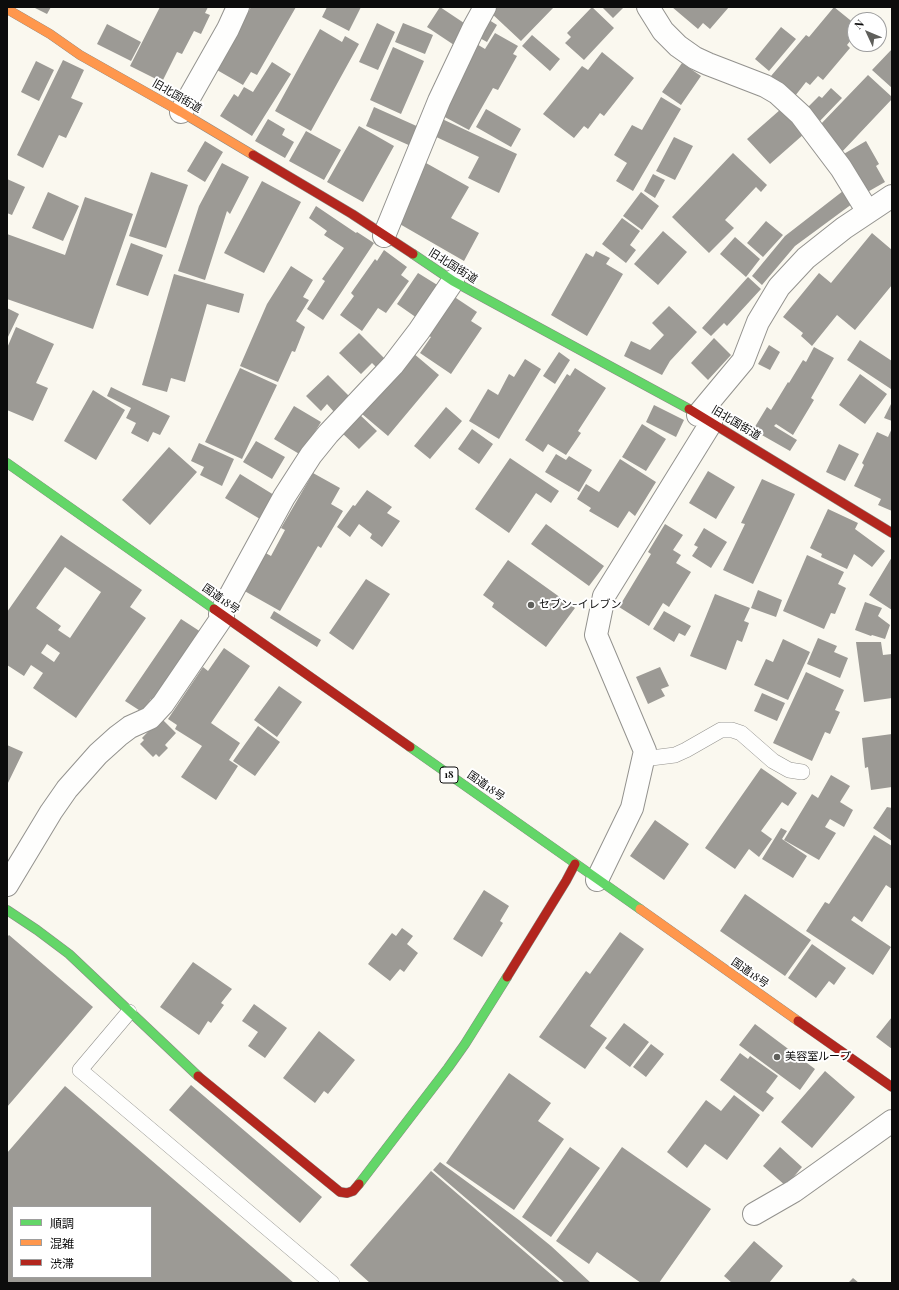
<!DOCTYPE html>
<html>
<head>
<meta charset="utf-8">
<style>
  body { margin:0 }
  #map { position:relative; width:899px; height:1290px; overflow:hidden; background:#faf8ef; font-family:"Playfair Display","Noto Sans JP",serif }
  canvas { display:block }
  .frame { position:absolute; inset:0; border:8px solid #0c0c0c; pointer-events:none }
  .legend { position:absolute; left:12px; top:1206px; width:140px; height:72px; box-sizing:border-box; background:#fff; border:1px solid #9e9e9e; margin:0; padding:5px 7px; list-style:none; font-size:12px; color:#0c0c0c }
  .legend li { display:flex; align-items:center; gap:8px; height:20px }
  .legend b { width:20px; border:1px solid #9e9e9e }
  .north { position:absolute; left:847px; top:12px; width:40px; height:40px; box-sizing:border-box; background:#fff; border:1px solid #9e9e9e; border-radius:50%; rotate:314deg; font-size:11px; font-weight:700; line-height:16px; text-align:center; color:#0c0c0c }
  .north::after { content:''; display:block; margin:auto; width:14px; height:18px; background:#5f5f5b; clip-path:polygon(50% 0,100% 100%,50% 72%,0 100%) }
</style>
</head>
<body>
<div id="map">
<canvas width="899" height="1290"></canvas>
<div class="frame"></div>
<ul class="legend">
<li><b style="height:5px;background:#63d668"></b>順調</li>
<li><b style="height:5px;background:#ff974d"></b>混雑</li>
<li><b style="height:5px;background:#b3261e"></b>渋滞</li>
</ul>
<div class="north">N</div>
</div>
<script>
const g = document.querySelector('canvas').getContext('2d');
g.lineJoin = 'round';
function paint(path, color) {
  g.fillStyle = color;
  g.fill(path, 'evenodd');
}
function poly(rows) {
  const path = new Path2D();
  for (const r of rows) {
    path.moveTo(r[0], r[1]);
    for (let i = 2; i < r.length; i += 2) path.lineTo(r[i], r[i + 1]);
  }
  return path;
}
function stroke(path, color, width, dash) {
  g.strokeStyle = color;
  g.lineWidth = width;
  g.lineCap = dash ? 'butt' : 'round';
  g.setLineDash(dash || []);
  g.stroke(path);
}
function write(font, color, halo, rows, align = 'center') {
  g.font = font + ' "Playfair Display","Noto Sans JP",serif';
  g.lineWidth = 4;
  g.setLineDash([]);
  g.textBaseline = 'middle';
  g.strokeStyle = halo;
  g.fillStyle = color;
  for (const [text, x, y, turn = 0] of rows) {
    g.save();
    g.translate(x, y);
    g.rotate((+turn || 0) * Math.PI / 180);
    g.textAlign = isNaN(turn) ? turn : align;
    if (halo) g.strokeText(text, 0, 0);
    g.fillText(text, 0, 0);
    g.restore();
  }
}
paint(poly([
  [33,7,51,7,47,14],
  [160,7,208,7,205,13,210,15,201,34,194,31,182,54,177,52,162,82,130,66],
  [251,7,296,7,257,75,251,72,243,85,217,70],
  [327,7,361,7,349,31,322,17],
  [440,7,467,25,454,45,427,27],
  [494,7,554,7,521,41,490,12],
  [592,7,614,28,584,60,565,43,571,37,567,33],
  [602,7,624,7,613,18],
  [672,7,729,7,710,29,703,23,698,29],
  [834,7,855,24,855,35,847,45,850,48,823,80,818,76,810,85,806,82,795,96,771,76,806,35,809,37],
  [486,18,497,25,487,42,476,36],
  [377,23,395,32,378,70,359,62],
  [403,23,433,35,425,54,395,42],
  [107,24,141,42,131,61,97,44],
  [781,27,796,39,769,71,755,59],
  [320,29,342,42,345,36,359,44,311,131,275,111],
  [495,33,518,46,513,54,517,56,498,90,493,88,469,130,441,115,475,43,485,49],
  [532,35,560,59,550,71,522,46],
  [393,47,424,61,401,114,370,100],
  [892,49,892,88,872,70],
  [602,52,634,78,604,116,600,113,588,129,584,126,574,138,543,114,582,66,588,70],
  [63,60,84,70,71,98,83,103,66,138,59,135,43,168,17,155],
  [36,61,54,70,39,101,21,92],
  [272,62,291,74,252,136,220,116,234,94,238,97,244,87,253,92],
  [682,63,701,76,681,105,662,92],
  [868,75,892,97,892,99,840,154,819,126],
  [831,88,842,98,818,123,805,110,819,96,822,98],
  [661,97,681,109,633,191,616,181,627,163,614,155,632,125,642,130],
  [374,107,421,128,413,147,366,126],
  [486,109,521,129,511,147,476,127],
  [781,109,804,134,770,164,747,139],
  [440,118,517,154,499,193,468,178,479,157,432,135],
  [268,119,285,129,282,135,294,142,285,158,255,141],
  [359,126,394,146,363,202,327,182],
  [306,131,341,150,324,180,289,161],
  [674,137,693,146,675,180,656,171],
  [205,141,223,152,205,182,187,171],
  [866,141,879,164,876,166,885,182,864,194,842,155],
  [733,153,767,185,761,192,756,187,725,220,734,228,709,253,672,217],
  [222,163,249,177,230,214,227,211,205,280,178,271,199,206],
  [426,163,469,187,451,218,479,233,464,261,398,223,405,201],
  [151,172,188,185,166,248,129,236],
  [653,174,665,180,655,198,644,191],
  [7,179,25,187,12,215,7,213],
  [262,181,301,202,264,273,224,253],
  [843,191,852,204,795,246,762,285,752,276,785,236],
  [48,192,79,206,63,241,32,228],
  [641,192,659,206,642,230,623,216],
  [85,197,133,214,93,329,7,299,7,234,65,255],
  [316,206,356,233,357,232,374,243,323,320,307,309,325,281,322,279,344,248,324,235,327,231,309,218],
  [622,218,640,231,630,245,636,250,626,263,602,244],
  [766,221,783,235,763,257,747,243],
  [663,231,687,252,658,285,634,264],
  [872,233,892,250,892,285,855,330,837,315,812,346,801,336,803,333,783,317,819,273,831,283],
  [735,237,760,259,746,277,720,254],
  [131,243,163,255,148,296,116,285],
  [384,250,407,267,401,275,409,281,386,313,378,308,362,331,340,315,354,296,351,293,375,259,377,261],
  [596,251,610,258,606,264,623,274,587,336,551,315,586,253,593,257],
  [291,266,313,280,303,297,309,300,296,321,305,327,295,352,292,351,278,382,240,366,267,304],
  [418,273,439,286,417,318,397,304],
  [174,274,244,294,239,313,207,304,185,382,171,378,167,392,142,385],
  [748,277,761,289,727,326,724,323,711,336,702,328],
  [453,296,477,312,471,321,482,328,451,374,420,353,431,337,427,335],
  [669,306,697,332,670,361,662,375,624,356,631,341,650,350,664,335,652,323],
  [7,308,19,314,7,339],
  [16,327,54,344,36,383,48,388,33,421,7,410,7,348],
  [359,333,384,358,376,367,372,363,361,374,339,353],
  [714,338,731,355,708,380,691,363],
  [860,340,892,361,891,389,847,360],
  [769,345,780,352,770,370,758,364],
  [814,347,834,358,811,398,814,400,793,435,776,424,774,426,797,440,790,451,753,430,767,407,771,410,788,382,789,383,803,360,806,362],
  [559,352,570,360,555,384,543,376],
  [413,353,439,375,388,436,362,414],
  [525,359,541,369,499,439,469,421,488,389,498,395,509,374,514,377],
  [240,368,277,385,242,459,205,442],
  [575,368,606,388,578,431,581,433,566,455,548,444,543,452,525,440,567,374,570,376],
  [860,374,887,394,865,424,839,405],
  [328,375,351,398,335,413,327,404,321,411,306,396],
  [111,387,170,416,160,435,153,432,148,442,131,433,136,423,126,418,131,408,107,396],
  [93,390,125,410,96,460,64,441],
  [892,402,892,421,884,418],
  [654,405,684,420,676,437,646,422],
  [294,406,321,422,301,455,274,439],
  [446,407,462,421,430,459,414,446],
  [359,414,377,431,359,449,341,432],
  [642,424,666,439,646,471,622,457],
  [892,428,892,511,878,505,881,499,854,486,864,465,862,463,877,432,888,437],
  [472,429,493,444,479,464,458,449],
  [256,441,285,457,272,479,243,462],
  [199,443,234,459,222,486,200,475,204,467,191,461],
  [839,444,859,454,845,481,826,472],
  [169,447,197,472,150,525,122,500],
  [556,454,566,460,569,456,592,470,579,492,545,472],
  [510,458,559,491,551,503,536,493,509,533,475,509],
  [620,459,656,482,635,516,629,511,618,528,589,511,591,508,577,499,586,484,599,492],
  [708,471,735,487,716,519,689,503],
  [313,473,340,488,331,504,343,511,321,548,318,546,280,611,241,589,262,551,271,556,285,530,281,528],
  [240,474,274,495,260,519,225,498],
  [762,479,795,494,753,584,723,570,745,524,741,523],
  [367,490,392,507,387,513,400,521,382,547,370,538,372,534,359,524,350,537,337,527,353,505,355,506],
  [828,509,858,523,855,529,885,551,872,567,854,554,847,569,821,557,822,554,810,548],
  [546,524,604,566,589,586,531,544],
  [665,524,683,535,673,550,681,555,676,563,691,572,669,607,663,603,649,626,619,607,651,554,648,552],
  [704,528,727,542,711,568,692,556,698,547,694,545],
  [61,535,142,590,130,607,146,618,76,718,33,688,43,673,31,665,24,676,7,665,7,612],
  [65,567,101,592,70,638,58,630,61,626,36,608],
  [47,644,60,653,54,662,41,653],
  [807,555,844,572,838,584,846,588,835,614,831,613,824,629,783,611],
  [892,557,892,610,869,595],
  [508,560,575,608,546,647,492,607,494,603,483,595],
  [366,579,390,594,353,650,329,633],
  [758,590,782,600,776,617,751,608],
  [715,594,750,608,744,621,749,623,742,642,737,640,726,670,690,656],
  [865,602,882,608,878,616,890,625,885,639,872,635,871,636,855,630],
  [274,611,321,640,317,647,270,618],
  [664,611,691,626,685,636,679,633,674,642,653,629],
  [181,619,201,632,154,702,151,699,142,712,125,701],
  [818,638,837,646,834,652,848,658,840,678,807,664],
  [783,639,810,652,788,700,754,685,766,659,773,662],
  [856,642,881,642,883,655,892,654,892,698,864,702],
  [224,648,250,666,211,723,240,743,229,760,238,766,216,800,181,777,202,746,175,729,177,725,168,719,203,667,208,671],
  [660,667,669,686,661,689,665,696,648,704,636,677],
  [806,672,844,690,835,710,840,712,830,734,825,732,812,761,773,743],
  [279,686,302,702,277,737,254,720],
  [762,693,785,703,777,721,754,711],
  [161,718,176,733,165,745,168,748,159,757,156,754,153,757,140,744,144,740,142,738],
  [258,726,280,742,255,776,233,761],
  [892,734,892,787,871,790,868,767,865,768,862,738],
  [7,745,23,752,7,785],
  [761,768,797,793,788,806,782,802,761,831,772,839,759,857,749,849,735,869,705,848],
  [831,775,850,786,840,802,853,810,844,827,830,819,825,827,836,833,819,860,784,840,812,794,818,798],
  [887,807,892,808,892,841,873,828],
  [655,820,689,844,664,880,630,856],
  [781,828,787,831,782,839,807,856,793,878,762,859],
  [874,835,892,846,892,889,886,885,862,922,854,916,851,920,891,947,873,975,806,931,825,902,829,904],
  [484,890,509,906,500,921,503,923,482,957,453,939],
  [745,894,811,940,785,976,720,931],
  [402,928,413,936,407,944,418,953,404,972,400,969,390,981,368,964,392,933,396,936],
  [620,932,644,949,590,1026,607,1038,585,1069,539,1037,586,971,590,974],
  [9,935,93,1007,7,1107,7,937],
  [812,944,846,968,834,985,829,981,816,998,788,978],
  [193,962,232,989,221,1003,224,1005,211,1023,208,1021,199,1035,160,1007],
  [254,1004,287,1028,265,1058,248,1046,258,1032,242,1021],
  [892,1017,892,1049,876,1037],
  [624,1023,649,1042,630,1067,605,1048],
  [755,1024,815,1069,800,1090,739,1045],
  [319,1031,355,1060,328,1094,324,1091,315,1103,283,1078],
  [651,1044,664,1054,646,1077,633,1067],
  [740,1053,748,1059,750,1056,778,1076,766,1092,774,1098,763,1112,720,1080],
  [825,1071,855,1097,812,1148,781,1122],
  [509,1073,551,1103,538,1121,564,1139,514,1210,446,1163],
  [191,1085,322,1197,300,1223,169,1110],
  [65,1086,294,1283,7,1283,7,1153],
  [13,1207,151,1207,151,1277,13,1277],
  [734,1095,760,1115,727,1160,705,1144,687,1168,667,1152,706,1100,721,1111],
  [570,1147,600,1168,551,1237,522,1217],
  [622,1147,711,1209,659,1283,641,1283,597,1252,589,1264,556,1241],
  [780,1147,802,1167,786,1186,763,1166],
  [440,1162,519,1220,551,1246,591,1283,565,1283,433,1170],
  [431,1171,561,1283,370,1283,350,1265],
  [754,1241,783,1266,769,1283,732,1283,724,1276],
  [853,1278,859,1283,848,1283]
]), '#9c9a95');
const lane = poly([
  [643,759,675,755,686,750,721,730,732,730,741,733,773,761,789,770,802,772],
  [129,1012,80,1070,332,1283]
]);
const street = poly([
  [648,7,663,31,678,46,695,58,708,64,765,86,777,93,801,115,841,168,868,212],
  [181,112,228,29,238,7],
  [384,236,439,101,474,27,485,7],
  [698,415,743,361,758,322,779,287,806,258,844,228,892,196],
  [220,614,284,497,311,455,328,434,393,365,419,331,453,281],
  [597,880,632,808,645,751,596,635,604,596,711,423],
  [7,885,51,812,67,789,98,754,118,736,130,727,150,718,163,704,223,616],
  [754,1214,794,1191,892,1121]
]);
const fast = poly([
  [413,254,453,281,689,409],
  [7,463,214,609],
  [410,747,640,909],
  [7,910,37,930,69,954,198,1076],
  [359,1184,448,1068,465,1044,507,977]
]);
const slow = poly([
  [7,9,50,34,80,55,181,112,253,155],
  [640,909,798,1021]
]);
const jam = poly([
  [253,155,352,214,413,254],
  [689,409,892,533],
  [214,609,410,747],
  [507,977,566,881,575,864],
  [798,1021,892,1087],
  [198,1076,340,1192,347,1193,353,1191,359,1184]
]);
stroke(lane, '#93928e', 16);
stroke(street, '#93928e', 24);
stroke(fast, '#8a8985', 10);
stroke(slow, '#8a8985', 10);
stroke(jam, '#8a8985', 10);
stroke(lane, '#fefefd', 15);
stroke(street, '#fefefd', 22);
stroke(fast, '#63d668', 9);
stroke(slow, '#ff974d', 9);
stroke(jam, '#b3261e', 9);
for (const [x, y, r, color] of [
  [531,605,4,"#5f5f5b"],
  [777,1057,4,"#5f5f5b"]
]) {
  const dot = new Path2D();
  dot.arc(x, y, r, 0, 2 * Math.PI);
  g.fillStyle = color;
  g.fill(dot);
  stroke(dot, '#fff', 1.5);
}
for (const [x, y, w] of [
  [449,775,18]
]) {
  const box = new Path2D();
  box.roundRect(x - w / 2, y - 8, w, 16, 3);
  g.fillStyle = '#fff';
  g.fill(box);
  stroke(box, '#0c0c0c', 1);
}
write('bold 10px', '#0c0c0c', null, [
  ["18",449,775]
]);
write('11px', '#0c0c0c', '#fff', [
  ["旧北国街道",177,96,30],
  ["旧北国街道",453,266,32],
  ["旧北国街道",736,423,31],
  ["国道18号",221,599,35],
  ["国道18号",486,786,35],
  ["国道18号",750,973,35]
]);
write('11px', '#0c0c0c', '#fff', [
  ["セブン-イレブン",539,605],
  ["美容室ループ",785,1057]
], 'left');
</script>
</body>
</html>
